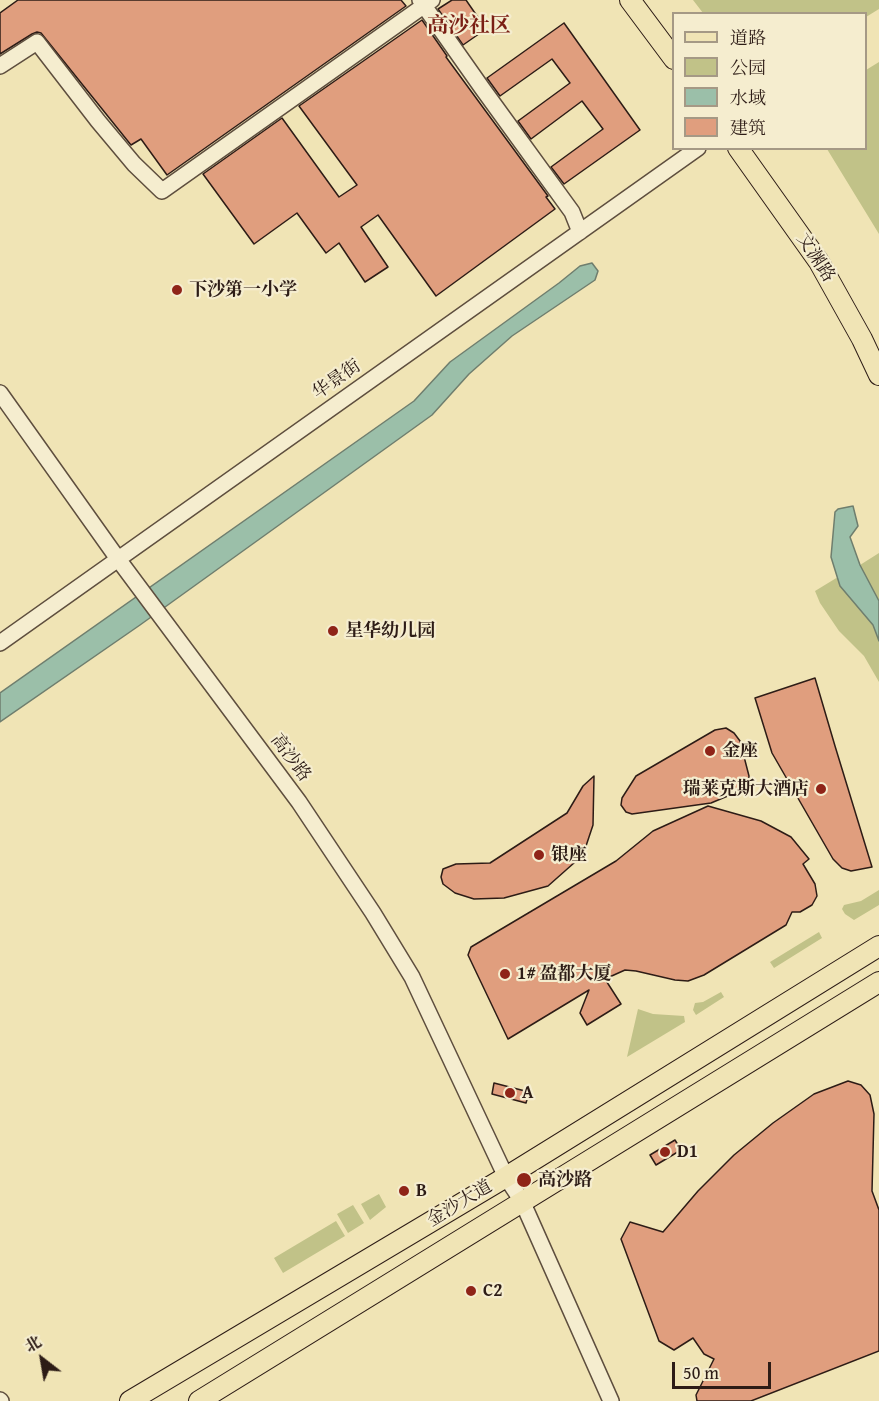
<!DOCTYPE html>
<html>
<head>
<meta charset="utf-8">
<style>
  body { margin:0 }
  #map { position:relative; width:879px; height:1401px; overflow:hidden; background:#f0e4b5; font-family:"Gentium Book Plus","Noto Serif SC",serif }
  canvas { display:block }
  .legend { position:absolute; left:672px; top:12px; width:195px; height:138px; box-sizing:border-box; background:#f5edcf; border:2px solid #a59985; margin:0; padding:8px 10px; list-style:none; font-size:18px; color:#2d1c16 }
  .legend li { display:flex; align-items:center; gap:12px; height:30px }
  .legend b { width:30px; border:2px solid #a59985 }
  .north { position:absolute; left:12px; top:1329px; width:60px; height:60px; -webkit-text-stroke:4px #f5edcf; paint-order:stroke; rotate:329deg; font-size:16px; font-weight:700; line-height:24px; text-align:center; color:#2d1c16 }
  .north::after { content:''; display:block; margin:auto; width:21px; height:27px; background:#2d1c16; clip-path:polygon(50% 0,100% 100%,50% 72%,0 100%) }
  .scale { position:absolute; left:672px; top:1362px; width:99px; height:27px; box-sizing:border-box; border:3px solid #2d1c16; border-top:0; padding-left:8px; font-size:18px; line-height:21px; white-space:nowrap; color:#2d1c16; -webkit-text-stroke:4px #f5edcf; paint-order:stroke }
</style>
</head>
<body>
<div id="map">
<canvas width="879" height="1401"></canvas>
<ul class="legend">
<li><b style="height:8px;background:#f0e4b5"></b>道路</li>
<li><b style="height:16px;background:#c1c288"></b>公园</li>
<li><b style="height:16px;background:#9bbfa9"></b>水域</li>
<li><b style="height:16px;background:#e09e7e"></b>建筑</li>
</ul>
<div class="north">北</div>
<div class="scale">50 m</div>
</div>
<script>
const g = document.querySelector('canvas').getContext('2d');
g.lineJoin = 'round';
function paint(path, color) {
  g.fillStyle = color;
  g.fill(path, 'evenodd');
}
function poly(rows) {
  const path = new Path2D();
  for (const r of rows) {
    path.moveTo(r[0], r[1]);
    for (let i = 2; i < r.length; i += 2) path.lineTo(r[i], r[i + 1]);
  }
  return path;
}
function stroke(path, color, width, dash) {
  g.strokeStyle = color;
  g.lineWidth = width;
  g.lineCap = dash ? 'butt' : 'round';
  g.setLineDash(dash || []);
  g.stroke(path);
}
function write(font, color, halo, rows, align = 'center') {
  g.font = font + ' "Gentium Book Plus","Noto Serif SC",serif';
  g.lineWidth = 4.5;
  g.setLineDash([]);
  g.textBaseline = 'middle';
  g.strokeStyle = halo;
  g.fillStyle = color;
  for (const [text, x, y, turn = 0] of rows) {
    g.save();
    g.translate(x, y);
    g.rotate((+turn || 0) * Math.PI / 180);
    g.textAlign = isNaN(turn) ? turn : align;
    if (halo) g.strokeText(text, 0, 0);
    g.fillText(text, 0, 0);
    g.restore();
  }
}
paint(poly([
  [693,0,879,0,879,9,866,17,866,14,703,13],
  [879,62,879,234,827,149,866,148,866,70],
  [879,553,879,601,860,565],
  [838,577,840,586,873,625,879,641,879,682,864,656,839,631,820,603,815,591],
  [879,890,879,905,854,920,845,914,842,909,844,905,861,901],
  [819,932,822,938,774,968,770,962],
  [721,992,724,997,696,1015,693,1010,695,1003,703,1002],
  [638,1009,653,1014,684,1016,685,1022,627,1057],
  [379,1194,386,1207,370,1220,361,1204],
  [353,1205,364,1223,348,1233,337,1214],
  [336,1221,345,1236,283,1273,274,1258]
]), '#c1c288');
const water = poly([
  [592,263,598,271,595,280,512,336,469,374,432,415,140,625,0,722,0,693,414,401,450,362,559,283,580,266,592,263],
  [853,506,858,526,850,537,860,565,879,601,879,641,873,625,840,586,831,557,835,512,838,509,853,506]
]);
paint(water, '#9bbfa9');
stroke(water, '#6f7e6e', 1.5);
const building = poly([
  [18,0,401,0,406,6,167,175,141,139,131,145,41,33,37,32,32,34,0,54,0,13,18,0],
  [452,0,466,0,486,29,463,45,438,9,452,0],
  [422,20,447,56,446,57,548,196,546,197,555,209,436,296,378,215,361,227,388,267,365,282,339,243,326,253,297,213,254,244,203,174,282,118,339,197,357,185,299,106,422,20],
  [564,23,640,130,564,184,551,167,603,129,582,101,531,139,518,121,570,83,552,59,500,96,487,78,564,23],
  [815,678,835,746,872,867,851,871,842,868,833,859,772,753,755,698,815,678],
  [726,728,734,733,740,741,749,776,748,784,742,790,711,803,632,814,626,812,621,805,622,798,636,776,715,730,726,728],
  [594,776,593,825,583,855,548,886,504,898,474,899,455,893,443,884,441,877,443,869,456,864,490,863,567,813,583,786,594,776],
  [708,806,761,821,791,837,809,859,803,864,815,884,817,896,812,905,800,912,792,912,786,925,704,975,688,981,675,980,636,971,625,970,605,979,621,1004,587,1025,580,1013,589,990,508,1039,468,955,471,947,616,861,653,831,708,806],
  [848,1081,861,1085,870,1095,874,1114,872,1191,879,1210,879,1351,751,1401,697,1401,696,1395,714,1359,704,1354,693,1338,674,1350,659,1341,621,1239,630,1222,663,1232,698,1191,734,1155,773,1123,814,1094,848,1081],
  [494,1083,529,1092,526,1103,492,1094,494,1083],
  [675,1140,681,1150,656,1165,650,1155,675,1140]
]);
paint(building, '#e09e7e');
stroke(building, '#2d1c16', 1.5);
const minor = poly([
  [420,0,482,88,572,212,580,232],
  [0,66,37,42,98,121,134,164,162,191,432,0],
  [0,393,118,559,299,802,373,913,412,977,506,1177,522,1201,611,1401],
  [0,643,698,148],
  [0,1400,1,1401]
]);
const major = poly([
  [630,0,674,59],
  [738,148,819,262,862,339,879,375],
  [130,1401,506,1177,879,946],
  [199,1401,879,982]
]);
stroke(minor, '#5e4e3e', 18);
stroke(major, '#2d1c16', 22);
stroke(minor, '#f5edcf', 15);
stroke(major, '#f0e4b5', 20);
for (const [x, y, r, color] of [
  [177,290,6,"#8f2418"],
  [333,631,6,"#8f2418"],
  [710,751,6,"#8f2418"],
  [821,789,6,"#8f2418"],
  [539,855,6,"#8f2418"],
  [505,974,6,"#8f2418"],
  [510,1093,6,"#8f2418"],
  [665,1152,6,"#8f2418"],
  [524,1180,8,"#8f2418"],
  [404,1191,6,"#8f2418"],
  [471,1291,6,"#8f2418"]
]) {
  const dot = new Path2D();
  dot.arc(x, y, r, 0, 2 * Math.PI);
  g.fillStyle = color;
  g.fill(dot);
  stroke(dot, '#f5edcf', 2);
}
write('18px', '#2d1c16', '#f5edcf', [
  ["文渊路",815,258,57],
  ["华景街",337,380,-35],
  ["高沙路",290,758,53],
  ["金沙大道",460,1204,-31]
]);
write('bold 18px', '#2d1c16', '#f5edcf', [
  ["下沙第一小学",189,290],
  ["星华幼儿园",345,631],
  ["金座",722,751],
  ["瑞莱克斯大酒店",809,789,"right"],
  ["银座",551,855],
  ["1# 盈都大厦",517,974],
  ["A",522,1093],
  ["D1",677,1152],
  ["高沙路",538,1180],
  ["B",416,1191],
  ["C2",483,1291]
], 'left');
write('bold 21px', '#7a1f14', '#f5edcf', [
  ["高沙社区",469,27]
]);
</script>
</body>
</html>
